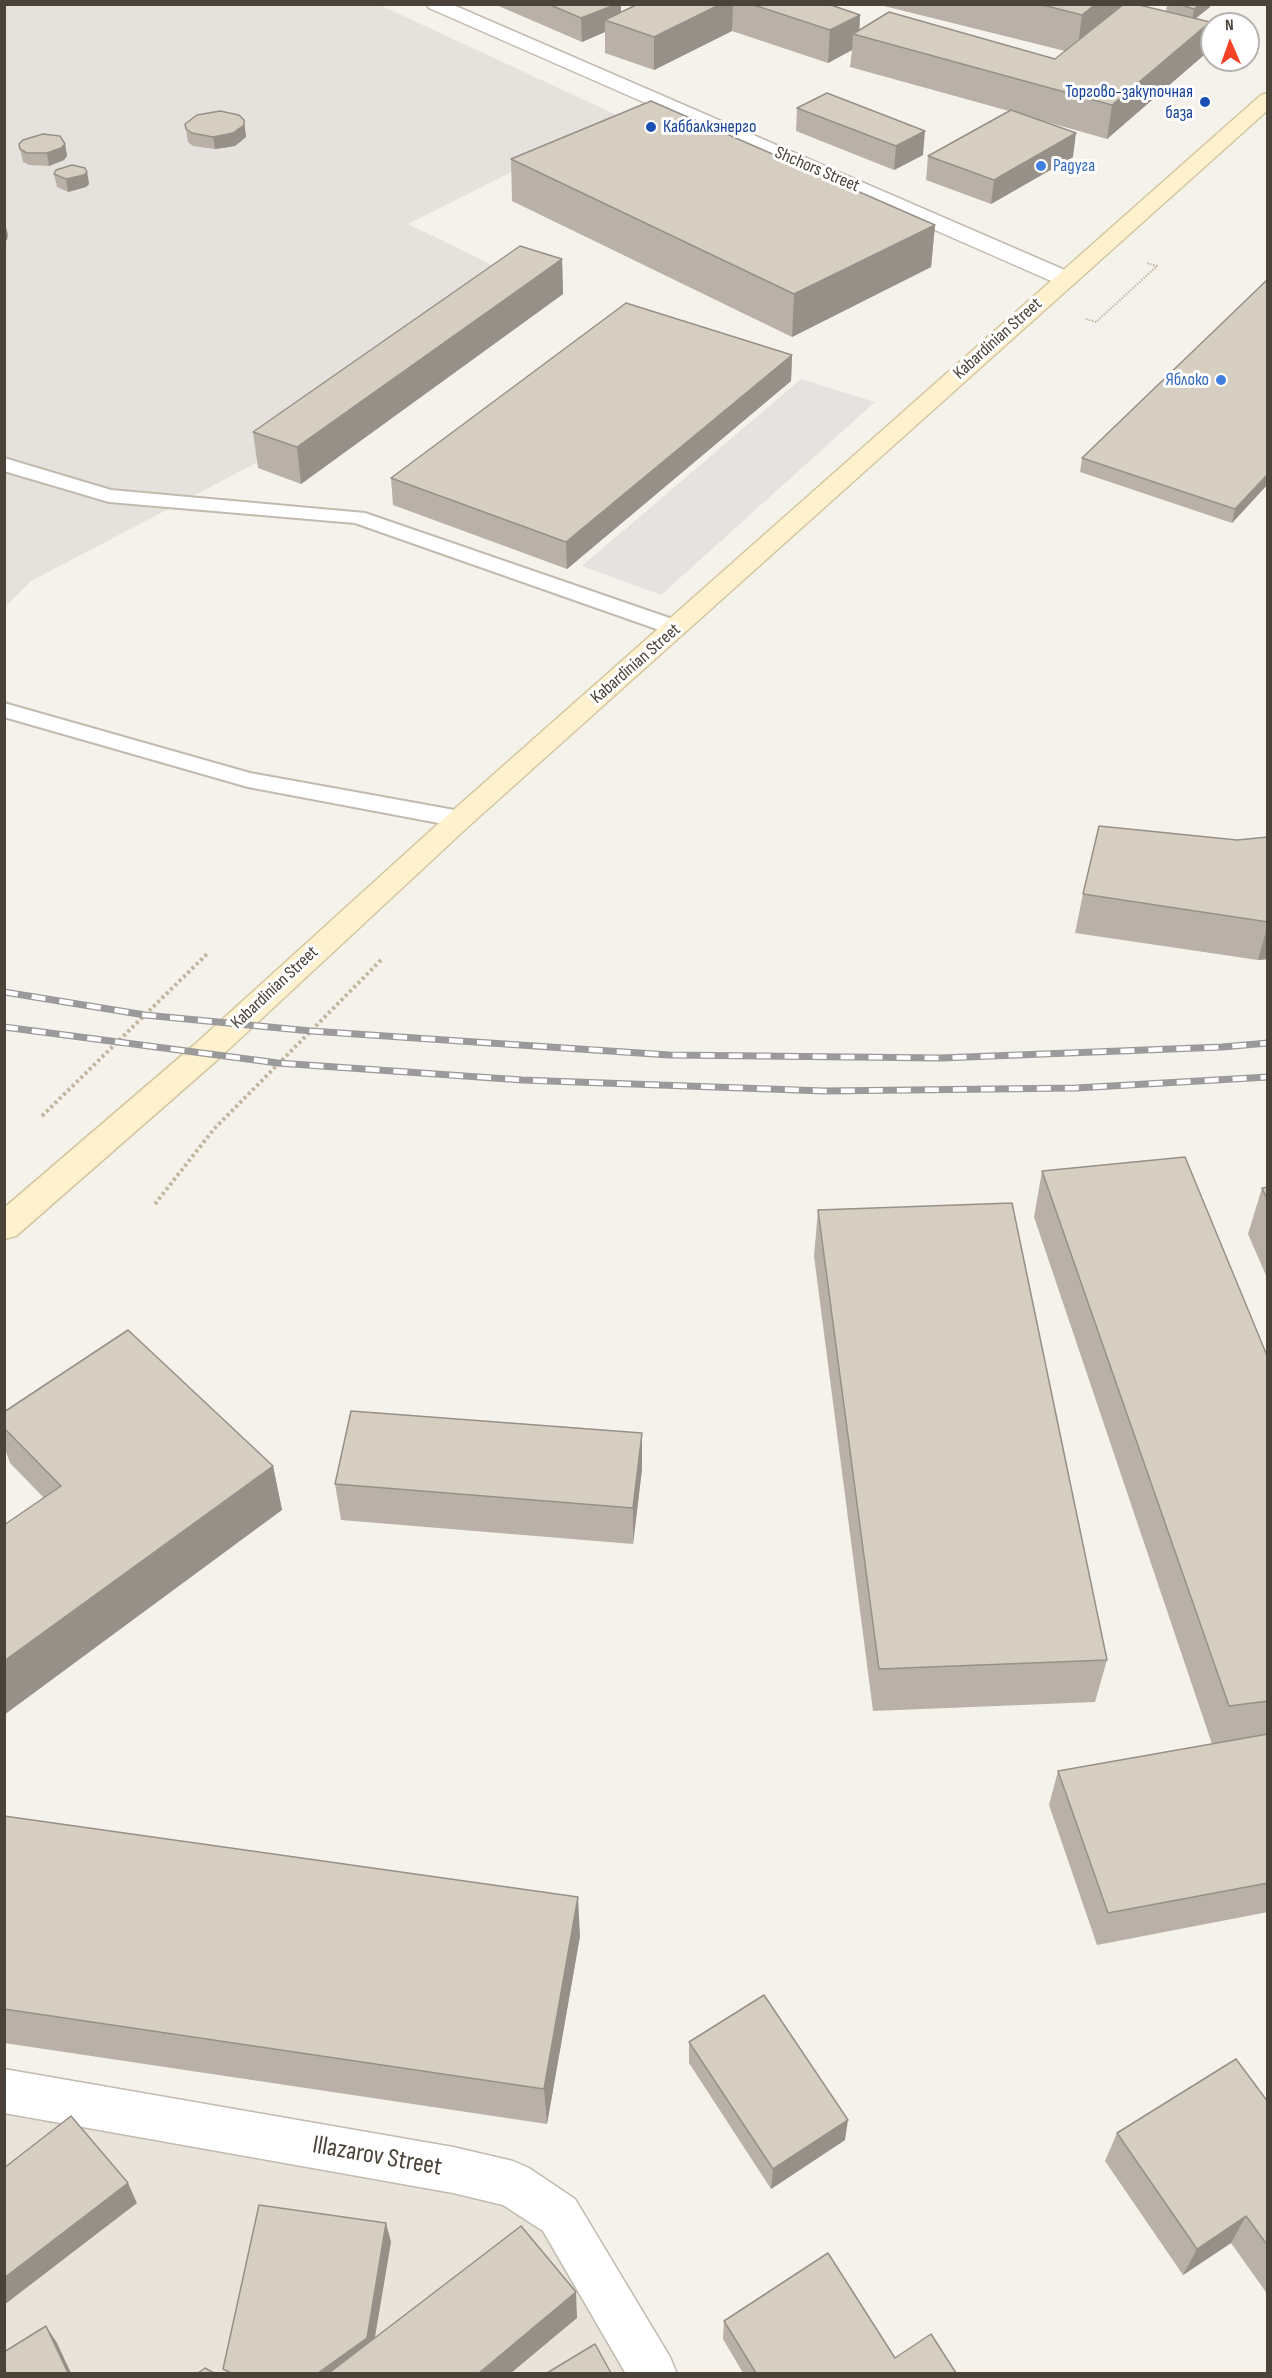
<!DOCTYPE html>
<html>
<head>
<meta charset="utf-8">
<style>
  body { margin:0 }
  #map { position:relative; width:1272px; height:2378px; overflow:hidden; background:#f5f2ec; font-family:"Sofia Sans Condensed",sans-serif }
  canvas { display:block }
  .frame { position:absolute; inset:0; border:6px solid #4a4339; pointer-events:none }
  .north { position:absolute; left:1200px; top:12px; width:60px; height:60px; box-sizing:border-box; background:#fff; border:2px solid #b7b4b0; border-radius:50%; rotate:358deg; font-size:16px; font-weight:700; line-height:24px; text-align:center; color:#4a4339 }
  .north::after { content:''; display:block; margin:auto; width:21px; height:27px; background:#f34226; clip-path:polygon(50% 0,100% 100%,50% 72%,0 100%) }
</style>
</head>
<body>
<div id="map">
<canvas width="1272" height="2378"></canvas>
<div class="frame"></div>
<div class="north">N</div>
</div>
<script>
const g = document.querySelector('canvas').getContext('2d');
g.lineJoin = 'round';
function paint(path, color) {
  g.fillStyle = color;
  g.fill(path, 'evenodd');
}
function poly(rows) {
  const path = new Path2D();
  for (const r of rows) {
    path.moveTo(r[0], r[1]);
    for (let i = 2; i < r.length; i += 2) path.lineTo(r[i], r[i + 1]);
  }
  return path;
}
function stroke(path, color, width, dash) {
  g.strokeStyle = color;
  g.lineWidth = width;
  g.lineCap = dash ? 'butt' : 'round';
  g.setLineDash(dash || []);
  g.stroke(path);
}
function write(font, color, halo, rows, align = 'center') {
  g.font = font + ' "Sofia Sans Condensed",sans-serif';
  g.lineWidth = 6;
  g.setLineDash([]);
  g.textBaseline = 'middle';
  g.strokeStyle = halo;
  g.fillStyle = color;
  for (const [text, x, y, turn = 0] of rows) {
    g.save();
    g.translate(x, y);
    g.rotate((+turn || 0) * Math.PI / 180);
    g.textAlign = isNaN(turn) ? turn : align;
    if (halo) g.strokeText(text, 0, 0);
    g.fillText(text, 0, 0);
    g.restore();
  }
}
paint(poly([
  [4,2091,513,2184,653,2373,5,2373]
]), '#e9e4da');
paint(poly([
  [5,5,380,5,621,117,408,224,515,276,277,452,31,581,5,607]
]), '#e5e2dd');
paint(poly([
  [801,379,875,402,661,595,582,566]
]), '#e4e3e0');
const service = poly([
  [4,458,111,490,365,513,684,623,687,628,684,633,676,635,668,633,355,523,109,502,4,471,4,458],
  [4,703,250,773,460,811,469,814,472,819,469,824,460,827,248,787,4,717,4,703]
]);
const minor = poly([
  [4,2069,453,2147,513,2161,529,2168,575,2199,670,2357,677,2374,626,2374,543,2231,503,2205,453,2193,4,2113,4,2069]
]);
const tertiary = poly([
  [426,4,451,4,1074,274,1077,279,1074,284,1066,285,1058,284,429,8,426,4]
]);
const secondary = poly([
  [1268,93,1268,110,470,825,216,1061,16,1236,4,1239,4,1208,194,1045,450,813,1261,95,1268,93]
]);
stroke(service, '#c1baae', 4);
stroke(minor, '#c1baae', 3);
stroke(tertiary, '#c1baae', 3);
stroke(secondary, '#d3c59d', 3);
stroke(poly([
  [1086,319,1096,322,1157,266,1147,263]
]), '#c2b6a0', 2, [1.5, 1.5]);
stroke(poly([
  [42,1116,208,953],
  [155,1204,214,1129,383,958]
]), '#c2b6a0', 4, [3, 3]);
paint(service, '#fff');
paint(minor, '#fff');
paint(tertiary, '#fff');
paint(secondary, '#fdf1ce');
const rail = poly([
  [4,992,145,1015,311,1031,669,1055,941,1058,1222,1047,1268,1043],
  [4,1027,278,1063,522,1080,824,1091,1076,1088,1268,1077]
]);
stroke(rail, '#9a9a9a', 7);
stroke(rail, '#fff', 4.5, [14]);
paint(poly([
  [494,4,621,4,621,12,638,4,828,4,860,15,859,30,1055,59,1065,51,876,4,1140,4,1139,5,1166,12,1167,4,1210,4,1210,7,1195,19,1204,55,1107,139,1033,118,1073,157,991,204,926,180,928,156,1009,111,850,67,852,50,828,63,732,31,654,70,605,53,605,32,582,42],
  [797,108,923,155,894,170,796,131],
  [185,124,246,132,246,137,235,146,215,149,193,146,188,142],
  [19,144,65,144,67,156,64,160,49,166,29,165,23,162],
  [511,159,935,225,931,267,792,337,512,201],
  [87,172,89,184,86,187,68,192,57,187,54,174],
  [562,259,563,294,301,484,258,468,253,432],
  [792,355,791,381,567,569,393,505,391,478],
  [1082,458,1268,484,1232,523,1080,472],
  [1268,837,1268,959,1258,960,1075,933,1083,894,1237,840],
  [1042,1171,1268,1358,1268,1912,1097,1945,1049,1805,1058,1771,1212,1744,1034,1217],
  [1268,1187,1268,1280,1248,1234,1262,1188],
  [818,1210,1107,1660,1095,1702,873,1711,814,1256],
  [4,1412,273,1466,282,1510,44,1498,10,1463,4,1446],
  [642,1469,633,1544,341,1520,335,1484],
  [4,1816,580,1936,547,2124,4,2043],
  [689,2042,845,2140,771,2189,689,2063],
  [1268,2102,1268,2295,1231,2243,1183,2275,1105,2161,1117,2133],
  [724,2321,895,2358,956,2373,743,2373,723,2339]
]), '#b9b1a7');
paint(poly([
  [617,4,621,4,621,26,605,20,605,32,582,42,581,18],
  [721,4,733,4,732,31,654,70,654,37],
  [1096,4,1140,4,1077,54,1082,15],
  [1200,4,1210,4,1210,7,1192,21,1194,9],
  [860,15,859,36,853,34,852,50,828,63,830,30],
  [1210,22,1204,55,1107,139,1112,105],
  [244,120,246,137,235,146,215,149,213,137],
  [925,131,923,155,894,170,896,146],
  [1076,133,1073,157,991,204,994,180],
  [65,144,67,156,64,160,49,166,47,153],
  [87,172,89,184,86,187,68,192,66,179],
  [5,222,8,235,7,240,4,242],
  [935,225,931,267,792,337,794,294],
  [562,259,563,294,301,484,297,447],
  [792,355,791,381,567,569,566,542],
  [1268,474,1268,484,1232,523,1235,509],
  [1268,924,1268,959,1258,960],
  [642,1433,642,1469,633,1544,633,1508],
  [273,1466,282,1510,4,1715,4,1661],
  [578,1897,580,1936,547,2124,544,2089],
  [848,2120,845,2140,771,2189,773,2169],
  [128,2183,137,2203,4,2305,4,2278],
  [1246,2216,1231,2243,1183,2275,1197,2249],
  [386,2223,391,2242,372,2355,347,2373,318,2373],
  [576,2292,577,2318,511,2373,479,2373],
  [46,2326,57,2343,71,2373,68,2373]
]), '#969088');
const building = poly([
  [548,4,617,4,581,18,548,4],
  [638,4,721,4,654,37,605,20,638,4],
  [751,4,828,4,860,15,830,30,751,4],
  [1039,4,1096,4,1082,15,1039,4],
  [1124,4,1135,4,1210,22,1112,105,853,34,889,12,1055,59,1124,4],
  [1178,4,1200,4,1194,9,1178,4],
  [827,93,925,131,896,146,797,108,827,93],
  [651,101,935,225,794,294,511,159,651,101],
  [1011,110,1076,133,994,180,928,156,1011,110],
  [220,111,239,115,244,120,244,125,233,133,213,137,192,133,186,129,185,124,197,115,220,111],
  [43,134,60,136,65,144,61,148,47,153,27,153,20,149,19,144,23,140,43,134],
  [72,165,85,168,87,172,84,175,66,179,54,174,56,170,72,165],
  [520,246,562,259,297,447,253,432,520,246],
  [1268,279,1268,474,1235,509,1082,458,1268,279],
  [626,303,792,355,566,542,391,478,626,303],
  [1099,826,1237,840,1268,837,1268,922,1083,894,1099,826],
  [1185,1157,1268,1358,1268,1701,1229,1706,1042,1171,1185,1157],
  [1268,1187,1268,1201,1262,1188,1268,1187],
  [1012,1203,1107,1660,879,1669,818,1210,1012,1203],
  [128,1330,273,1466,4,1661,4,1525,61,1486,4,1428,4,1412,128,1330],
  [351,1411,642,1433,633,1508,335,1484,351,1411],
  [1268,1734,1268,1883,1108,1913,1058,1771,1268,1734],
  [4,1816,578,1897,544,2089,4,2009,4,1816],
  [764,1995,848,2120,773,2169,689,2042,764,1995],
  [1236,2059,1268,2102,1268,2246,1246,2216,1197,2249,1117,2133,1236,2059],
  [71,2116,128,2183,4,2278,4,2168,71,2116],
  [259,2205,386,2223,367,2338,318,2373,231,2373,223,2369,259,2205],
  [521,2226,576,2292,479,2373,329,2373,521,2226],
  [828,2253,895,2358,931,2334,956,2373,756,2373,724,2321,828,2253],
  [46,2326,68,2373,4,2373,4,2352,46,2326],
  [595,2344,611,2373,547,2373,595,2344],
  [205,2368,214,2373,198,2373,205,2368]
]);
paint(building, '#d7cec2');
stroke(building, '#969088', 1.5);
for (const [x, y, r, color] of [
  [1205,102,6,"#1a4fb4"],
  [651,127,6,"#1a4fb4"],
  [1041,166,6,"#3f7fe0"],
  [1221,380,6,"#3f7fe0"]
]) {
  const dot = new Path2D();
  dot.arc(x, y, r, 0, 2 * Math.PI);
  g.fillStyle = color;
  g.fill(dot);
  stroke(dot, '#fff', 2);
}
write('18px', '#164399', '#fff', [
  ["Торгово-закупочная",1193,92],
  ["база",1193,113],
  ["Каббалкэнерго",663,127,"left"]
], 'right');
write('18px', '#366cbe', '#fff', [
  ["Радуга",1053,166],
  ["Яблоко",1209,380,"right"]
], 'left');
write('18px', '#4a4339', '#fff', [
  ["Shchors Street",817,170,23],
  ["Kabardinian Street",998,339,-42],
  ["Kabardinian Street",636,664,-41],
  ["Kabardinian Street",275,988,-43]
]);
write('26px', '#4a4339', '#fff', [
  ["Illazarov Street",377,2157,10]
]);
</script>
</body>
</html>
